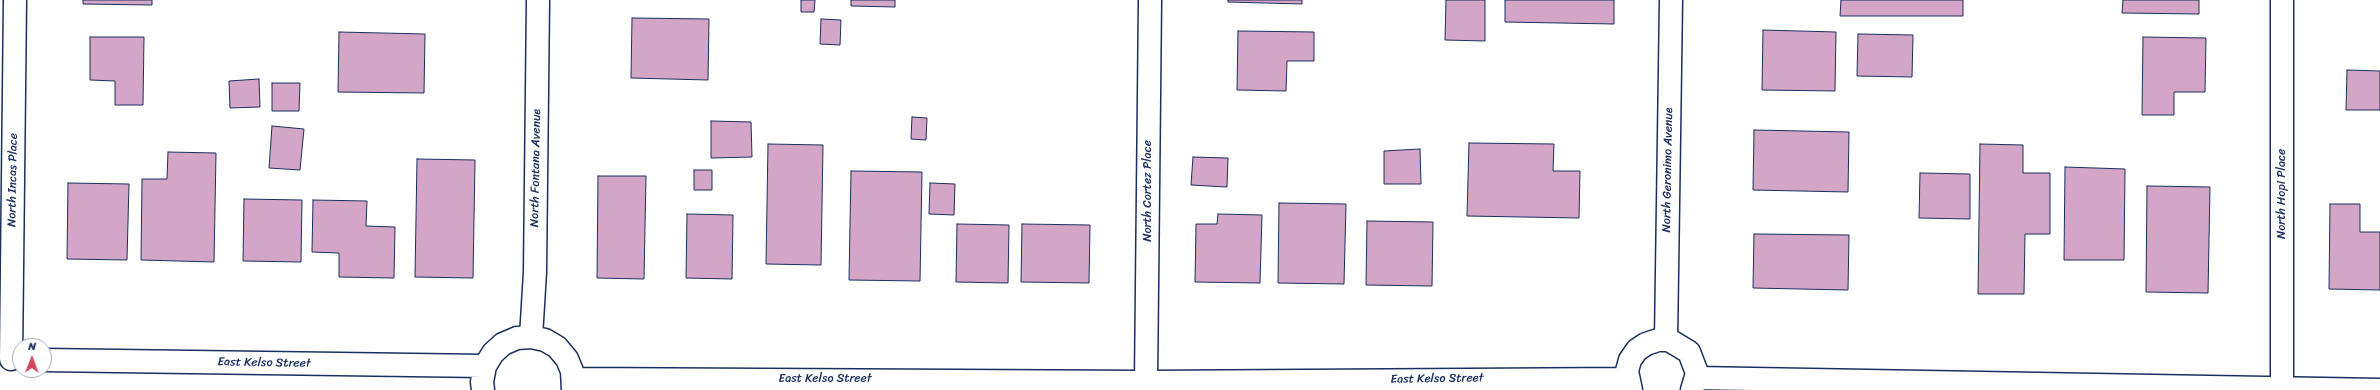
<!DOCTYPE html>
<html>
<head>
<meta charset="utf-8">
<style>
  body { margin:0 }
  #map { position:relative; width:2380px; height:390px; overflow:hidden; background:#fff; font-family:Sriracha,sans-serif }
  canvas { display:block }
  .north { position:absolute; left:12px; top:338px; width:40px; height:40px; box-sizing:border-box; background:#fff; border:1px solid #a4acbf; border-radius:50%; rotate:1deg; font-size:11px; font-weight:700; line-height:16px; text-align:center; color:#1b2f5e }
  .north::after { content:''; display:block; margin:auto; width:14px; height:18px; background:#d1495b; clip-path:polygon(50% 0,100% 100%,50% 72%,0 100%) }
</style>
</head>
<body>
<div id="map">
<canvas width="2380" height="390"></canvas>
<div class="north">N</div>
</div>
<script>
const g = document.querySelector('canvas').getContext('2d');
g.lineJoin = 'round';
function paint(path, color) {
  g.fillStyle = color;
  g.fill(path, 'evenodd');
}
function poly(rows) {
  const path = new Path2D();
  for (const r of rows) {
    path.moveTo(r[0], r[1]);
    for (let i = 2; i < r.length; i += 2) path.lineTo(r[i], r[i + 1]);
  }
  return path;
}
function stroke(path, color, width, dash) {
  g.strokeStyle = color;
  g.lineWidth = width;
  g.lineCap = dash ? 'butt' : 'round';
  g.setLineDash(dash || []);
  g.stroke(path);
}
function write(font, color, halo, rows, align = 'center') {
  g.font = font + ' Sriracha,sans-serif';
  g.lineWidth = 3;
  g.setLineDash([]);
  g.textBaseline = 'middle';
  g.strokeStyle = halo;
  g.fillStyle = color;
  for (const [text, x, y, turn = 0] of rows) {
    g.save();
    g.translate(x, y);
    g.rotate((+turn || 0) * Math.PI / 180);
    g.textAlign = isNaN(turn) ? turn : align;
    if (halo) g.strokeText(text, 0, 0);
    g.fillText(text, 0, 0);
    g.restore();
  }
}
const building = poly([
  [83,0,152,0,152,5,83,4,83,0],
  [801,0,815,0,814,12,801,12,801,0],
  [851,0,895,0,895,7,851,6,851,0],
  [1228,0,1302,0,1302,4,1228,2,1228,0],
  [1446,0,1485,0,1485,41,1445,40,1446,0],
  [1505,0,1614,0,1614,24,1505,22,1505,0],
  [1841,0,1963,0,1963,16,1840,16,1841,0],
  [2123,0,2199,0,2199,14,2122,13,2123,0],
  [632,18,709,19,708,80,631,78,632,18],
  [821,19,841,20,840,45,820,44,821,19],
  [1763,30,1836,32,1835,91,1762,90,1763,30],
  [1238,31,1314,32,1314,61,1287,61,1286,91,1237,90,1238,31],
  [339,32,425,34,424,93,338,92,339,32],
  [1858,34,1913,35,1912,77,1857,76,1858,34],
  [90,37,144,37,143,105,115,105,115,81,90,80,90,37],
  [2143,37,2206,38,2205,92,2174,92,2174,115,2142,115,2143,37],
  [2347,70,2380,71,2380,110,2346,110,2347,70],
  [259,79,260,107,230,108,229,81,259,79],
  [272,83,300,83,299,111,272,111,272,83],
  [912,117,927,118,926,140,911,139,912,117],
  [711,121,751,122,752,157,711,158,711,121],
  [272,126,304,129,300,170,269,168,272,126],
  [1754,130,1849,132,1848,192,1753,190,1754,130],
  [1469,143,1554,144,1553,171,1580,171,1579,218,1467,216,1469,143],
  [768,144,823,145,821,265,766,264,768,144],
  [1980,144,2023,145,2023,173,2050,173,2050,234,2025,234,2024,294,1978,294,1980,144],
  [1420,149,1421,184,1384,184,1384,151,1420,149],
  [168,152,216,153,214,262,141,260,142,179,167,179,168,152],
  [1193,157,1228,158,1227,187,1191,185,1193,157],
  [417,159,475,160,473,278,415,277,417,159],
  [2065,167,2125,169,2124,260,2064,260,2065,167],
  [694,170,712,170,712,190,694,190,694,170],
  [851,171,922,172,920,281,849,280,851,171],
  [1920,173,1970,174,1970,219,1919,218,1920,173],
  [598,176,646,176,644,279,597,278,598,176],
  [68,183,129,184,127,260,67,259,68,183],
  [930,183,955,184,954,215,929,214,930,183],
  [2147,186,2210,187,2208,293,2146,292,2147,186],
  [244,199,302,200,301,262,243,261,244,199],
  [313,200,367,201,366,226,395,227,394,278,339,277,339,253,312,252,313,200],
  [1279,203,1346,204,1344,284,1278,283,1279,203],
  [2330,204,2360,204,2360,232,2380,232,2380,290,2329,289,2330,204],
  [687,214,733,215,732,279,686,278,687,214],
  [1218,214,1262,215,1260,283,1195,282,1196,224,1217,224,1218,214],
  [1367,221,1433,222,1432,286,1366,285,1367,221],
  [957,224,1009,225,1008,283,956,282,957,224],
  [1022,224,1090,225,1089,283,1021,282,1022,224],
  [1754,234,1849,235,1848,290,1753,288,1754,234]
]);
paint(building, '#d3a5c7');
stroke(building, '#1b2f5e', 1);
const minor = poly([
  [2282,0,2282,387],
  [531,337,535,272,538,0],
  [1666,340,1671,0],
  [11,359,15,0],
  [44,360,485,366],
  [1696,378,2380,390],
  [573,379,1146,382,1628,379],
  [1146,382,1150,0],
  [483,390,482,382,485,366,493,353,503,344,517,338,531,337,545,340,557,347,567,359,572,371,573,390],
  [1631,390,1627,371,1630,360,1637,350,1646,344,1658,340,1669,340,1689,352,1697,373,1692,390]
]);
stroke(minor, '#1b2f5e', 25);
stroke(minor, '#fff', 22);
write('12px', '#1b2f5e', '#fff', [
  ["North Fontana Avenue",536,168,-89],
  ["North Geronimo Avenue",1668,170,-89],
  ["North Incas Place",13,180,-89],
  ["North Cortez Place",1148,191,-90],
  ["North Hopi Place",2282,194,-90],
  ["East Kelso Street",264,363,1],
  ["East Kelso Street",825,379],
  ["East Kelso Street",1437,379,-1]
]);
</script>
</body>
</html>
